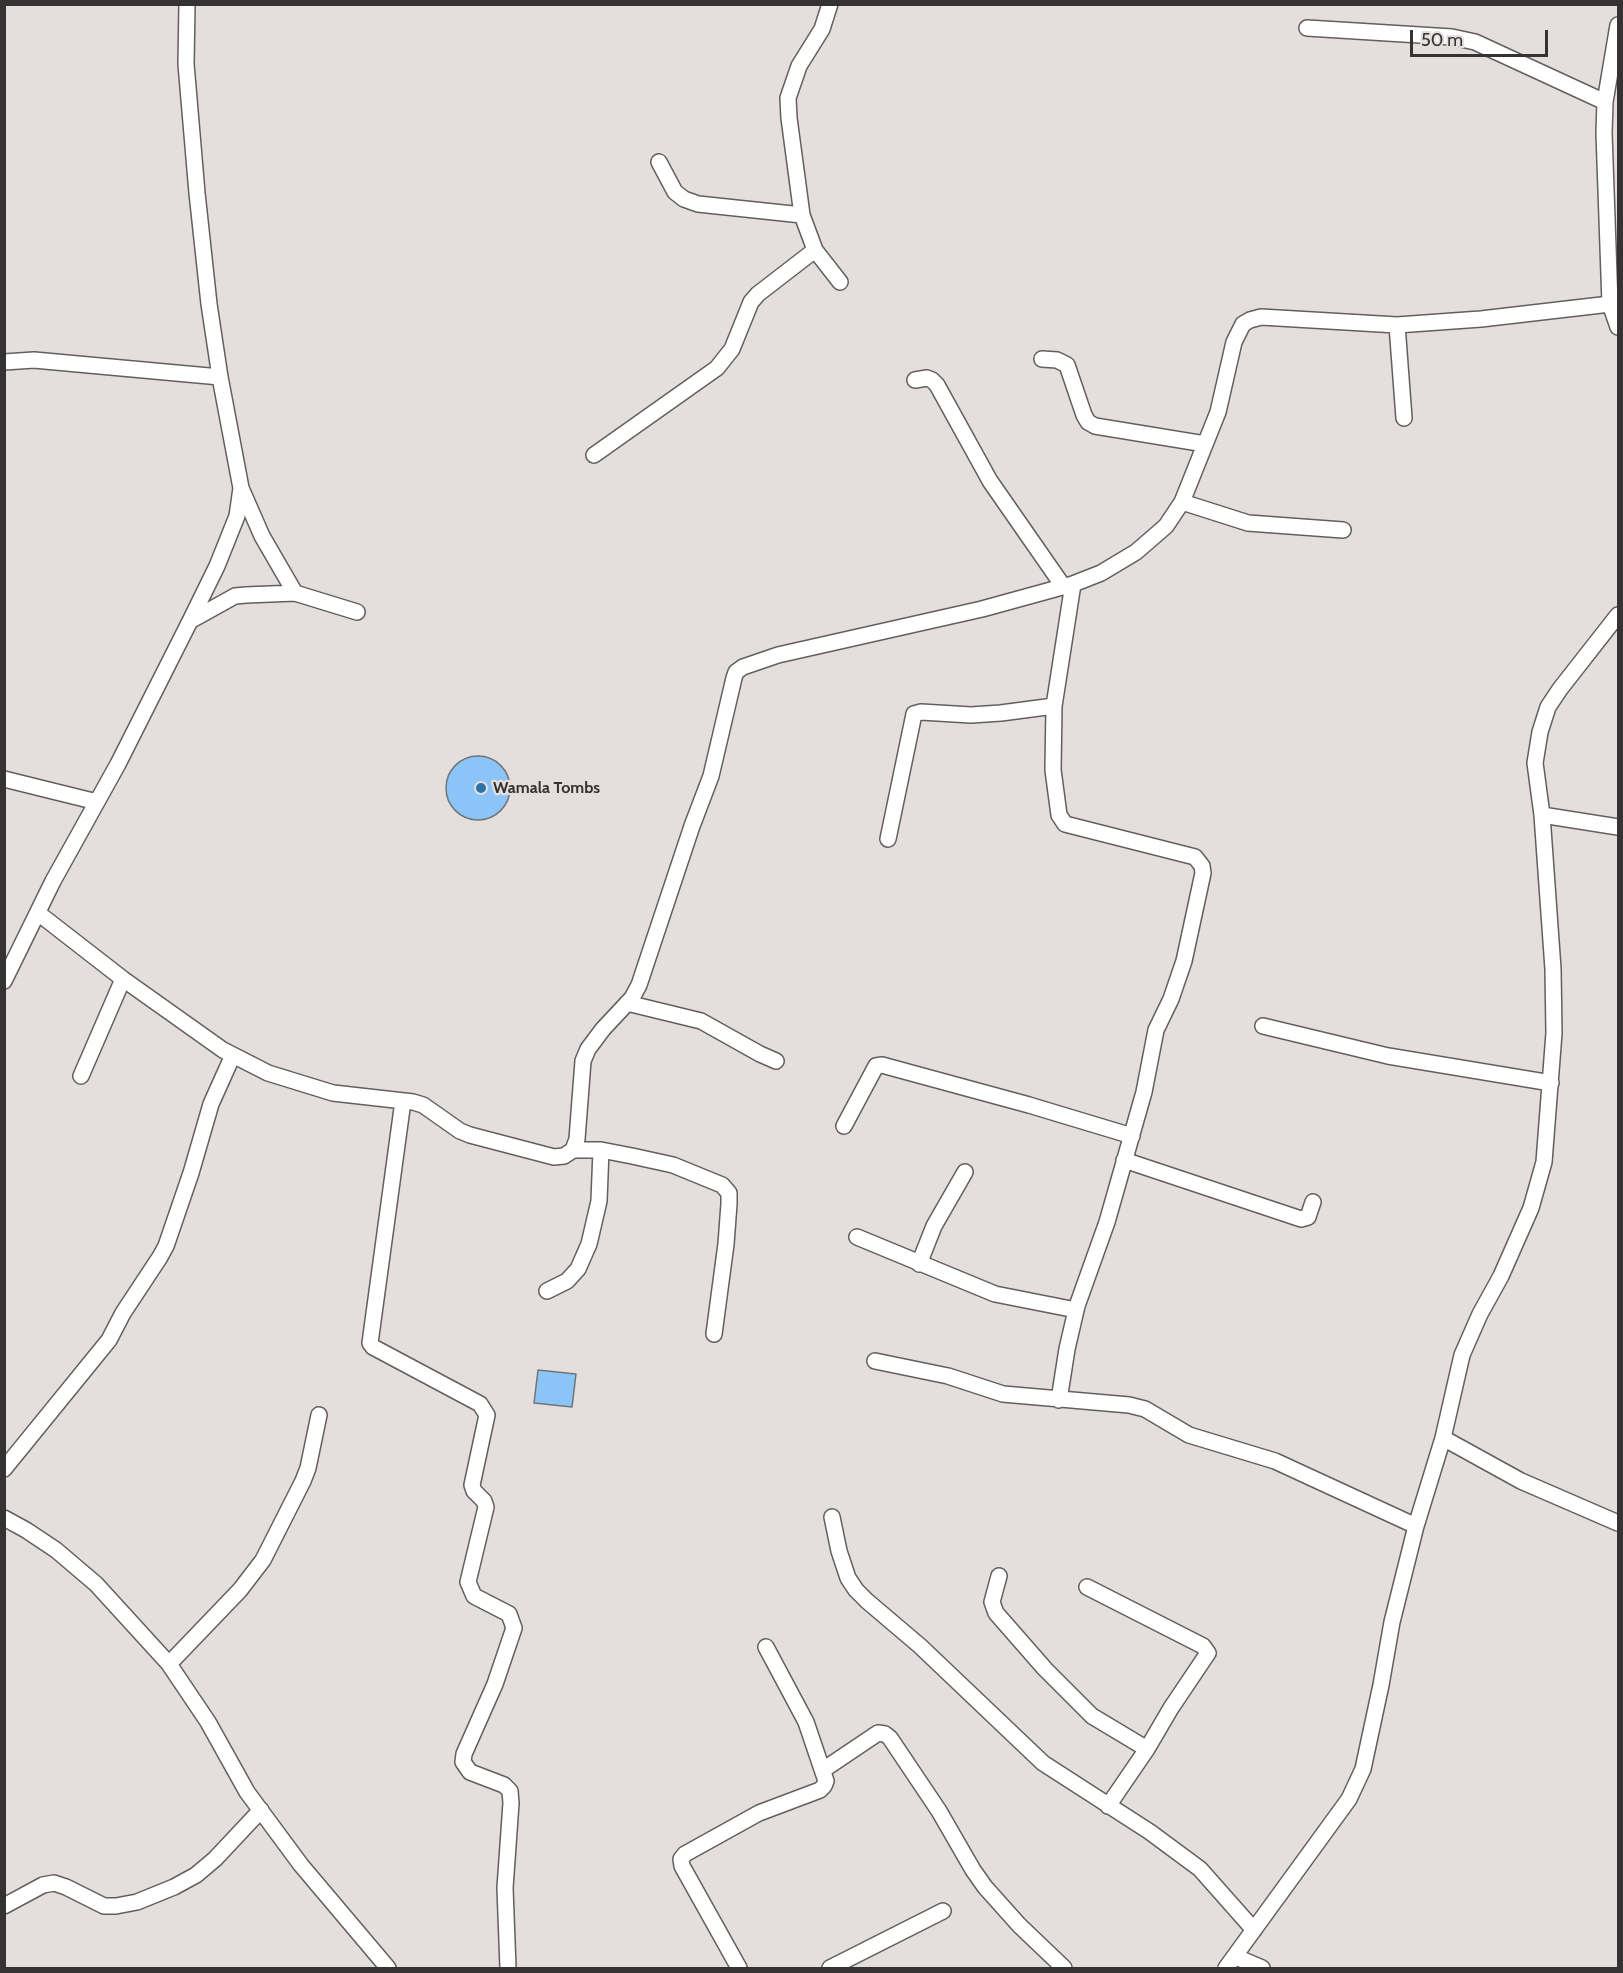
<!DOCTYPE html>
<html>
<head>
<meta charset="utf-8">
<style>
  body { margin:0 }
  #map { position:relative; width:1623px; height:1973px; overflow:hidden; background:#e4dedd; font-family:Cabin,sans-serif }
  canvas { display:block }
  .frame { position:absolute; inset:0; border:6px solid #343232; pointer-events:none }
  .scale { position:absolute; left:1410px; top:30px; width:138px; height:27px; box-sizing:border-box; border:3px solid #343232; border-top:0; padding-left:8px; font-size:18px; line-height:21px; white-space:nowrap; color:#343232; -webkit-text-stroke:4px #e4dedd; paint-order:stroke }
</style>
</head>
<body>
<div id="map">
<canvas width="1623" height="1973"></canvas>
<div class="frame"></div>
<div class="scale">50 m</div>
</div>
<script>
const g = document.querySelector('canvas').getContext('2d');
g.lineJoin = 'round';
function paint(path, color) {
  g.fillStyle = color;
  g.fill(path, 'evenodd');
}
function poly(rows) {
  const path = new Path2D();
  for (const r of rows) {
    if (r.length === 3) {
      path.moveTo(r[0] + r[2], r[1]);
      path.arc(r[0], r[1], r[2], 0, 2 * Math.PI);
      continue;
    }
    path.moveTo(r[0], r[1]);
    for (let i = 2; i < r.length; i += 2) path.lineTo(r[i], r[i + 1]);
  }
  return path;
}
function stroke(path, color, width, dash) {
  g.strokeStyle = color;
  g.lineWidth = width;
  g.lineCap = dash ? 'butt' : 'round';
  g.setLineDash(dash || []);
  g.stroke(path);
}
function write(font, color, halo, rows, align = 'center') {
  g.font = font + ' Cabin,sans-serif';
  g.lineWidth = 4.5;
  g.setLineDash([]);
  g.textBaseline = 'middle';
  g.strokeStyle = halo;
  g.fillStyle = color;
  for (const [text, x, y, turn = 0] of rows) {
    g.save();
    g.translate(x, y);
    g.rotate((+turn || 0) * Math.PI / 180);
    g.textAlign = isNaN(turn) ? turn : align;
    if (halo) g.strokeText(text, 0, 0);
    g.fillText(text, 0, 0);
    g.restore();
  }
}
const building = poly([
  [478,788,32],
  [538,1370,576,1374,572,1407,534,1403,538,1370]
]);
paint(building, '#8bc5f7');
stroke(building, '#717578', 1.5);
const street = poly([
  [830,4,822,29,799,66,788,98,789,118,802,215,815,250,840,282],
  [1618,25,1605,102,1604,133,1610,304,1618,327],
  [1307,28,1452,37,1475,42,1605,102],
  [659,162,675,192,684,199,698,204,802,215],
  [1397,325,1404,418],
  [1042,359,1057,360,1067,365,1084,415,1088,422,1095,426,1205,444],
  [4,362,34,360,220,377],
  [915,380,927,378,932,380,937,385,990,481,1063,586],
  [594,455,717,368,732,349,751,302,758,294,815,250],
  [241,488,262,536,295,593],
  [1182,502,1248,523,1343,530],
  [190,621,235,596,246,595,295,593,357,612],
  [1054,706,1053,770,1059,815,1065,824,1195,857,1202,866,1203,873,1184,961,1171,999,1156,1030,1144,1092,1107,1222,1077,1306,1067,1349,1059,1400],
  [4,779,97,802],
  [1542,815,1618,827],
  [888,839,914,714,921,712,971,715,1001,713,1054,706,1073,584],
  [38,913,123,979,223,1050,268,1073,333,1093,413,1102,423,1105,460,1131,470,1135,554,1157,564,1156,573,1150,601,1150,632,1156,673,1165,722,1185,729,1193,729,1204,726,1244,714,1334],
  [4,981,53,881,118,764,190,621,217,566,237,516,241,488,220,377,209,304,197,193,186,64,187,4],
  [627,1003,701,1021,760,1054,776,1061],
  [1263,1026,1388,1056,1551,1083],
  [81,1076,123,979],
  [403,1101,370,1343,373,1347,480,1404,487,1415,472,1485,474,1491,484,1501,486,1507,468,1582,474,1596,509,1614,514,1628,495,1684,464,1754,463,1762,470,1772,504,1785,510,1791,511,1803,505,1888,508,1968],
  [844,1126,876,1066,882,1065,1029,1105,1132,1136],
  [573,1150,577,1139,583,1061,588,1049,603,1029,632,998,639,985,692,826,711,776,734,678,736,672,743,667,778,655,982,609,1073,584,1101,573,1136,552,1166,526,1182,502,1218,412,1234,342,1243,324,1250,320,1261,317,1397,325,1481,319,1610,304],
  [1124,1160,1301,1219,1308,1217,1313,1202],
  [857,1237,995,1294,1076,1310],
  [919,1264,934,1226,965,1172],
  [547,1291,567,1281,578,1269,589,1244,599,1201,601,1150],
  [875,1361,948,1376,1003,1394,1129,1405,1145,1409,1189,1435,1275,1461,1416,1526],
  [1443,1438,1521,1481,1618,1523],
  [4,1469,109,1340,123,1313,160,1257,166,1246,191,1173,211,1104,233,1055],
  [832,1517,839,1551,848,1578,856,1590,867,1601,920,1646,1043,1763,1150,1832,1200,1869,1254,1930],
  [4,1518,26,1530,56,1550,96,1584,169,1664,208,1722,247,1792,301,1865,388,1968],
  [999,1576,992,1602,996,1613,1045,1669,1092,1716,1147,1749],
  [1087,1587,1203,1646,1208,1653,1171,1708,1147,1749,1108,1806],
  [169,1664,240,1590,263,1560,303,1481,308,1468,319,1415],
  [823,1770,878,1733,885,1734,890,1738,939,1811,973,1870,985,1887,1019,1925,1064,1968],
  [4,1906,43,1885,54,1883,66,1887,104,1906,116,1906,137,1902,174,1887,196,1875,215,1859,261,1810],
  [1236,1957,1262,1968],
  [739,1968,682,1866,681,1859,685,1854,759,1813,820,1790,824,1786,826,1781,806,1722,766,1647],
  [830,1968,943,1911],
  [1226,1968,1349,1799,1363,1769,1381,1685,1392,1622,1416,1526,1443,1438,1462,1355,1480,1314,1501,1276,1531,1208,1544,1162,1554,1033,1553,969,1542,815,1535,763,1540,732,1548,707,1560,689,1618,615]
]);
stroke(street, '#645f5f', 18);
stroke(street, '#fff', 15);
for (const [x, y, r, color] of [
  [481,788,6,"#2d72a7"]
]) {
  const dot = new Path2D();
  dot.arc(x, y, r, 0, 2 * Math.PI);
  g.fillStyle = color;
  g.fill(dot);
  stroke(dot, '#e4dedd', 2);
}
write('bold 16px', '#343232', '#e4dedd', [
  ["Wamala Tombs",493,788]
], 'left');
</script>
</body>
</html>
